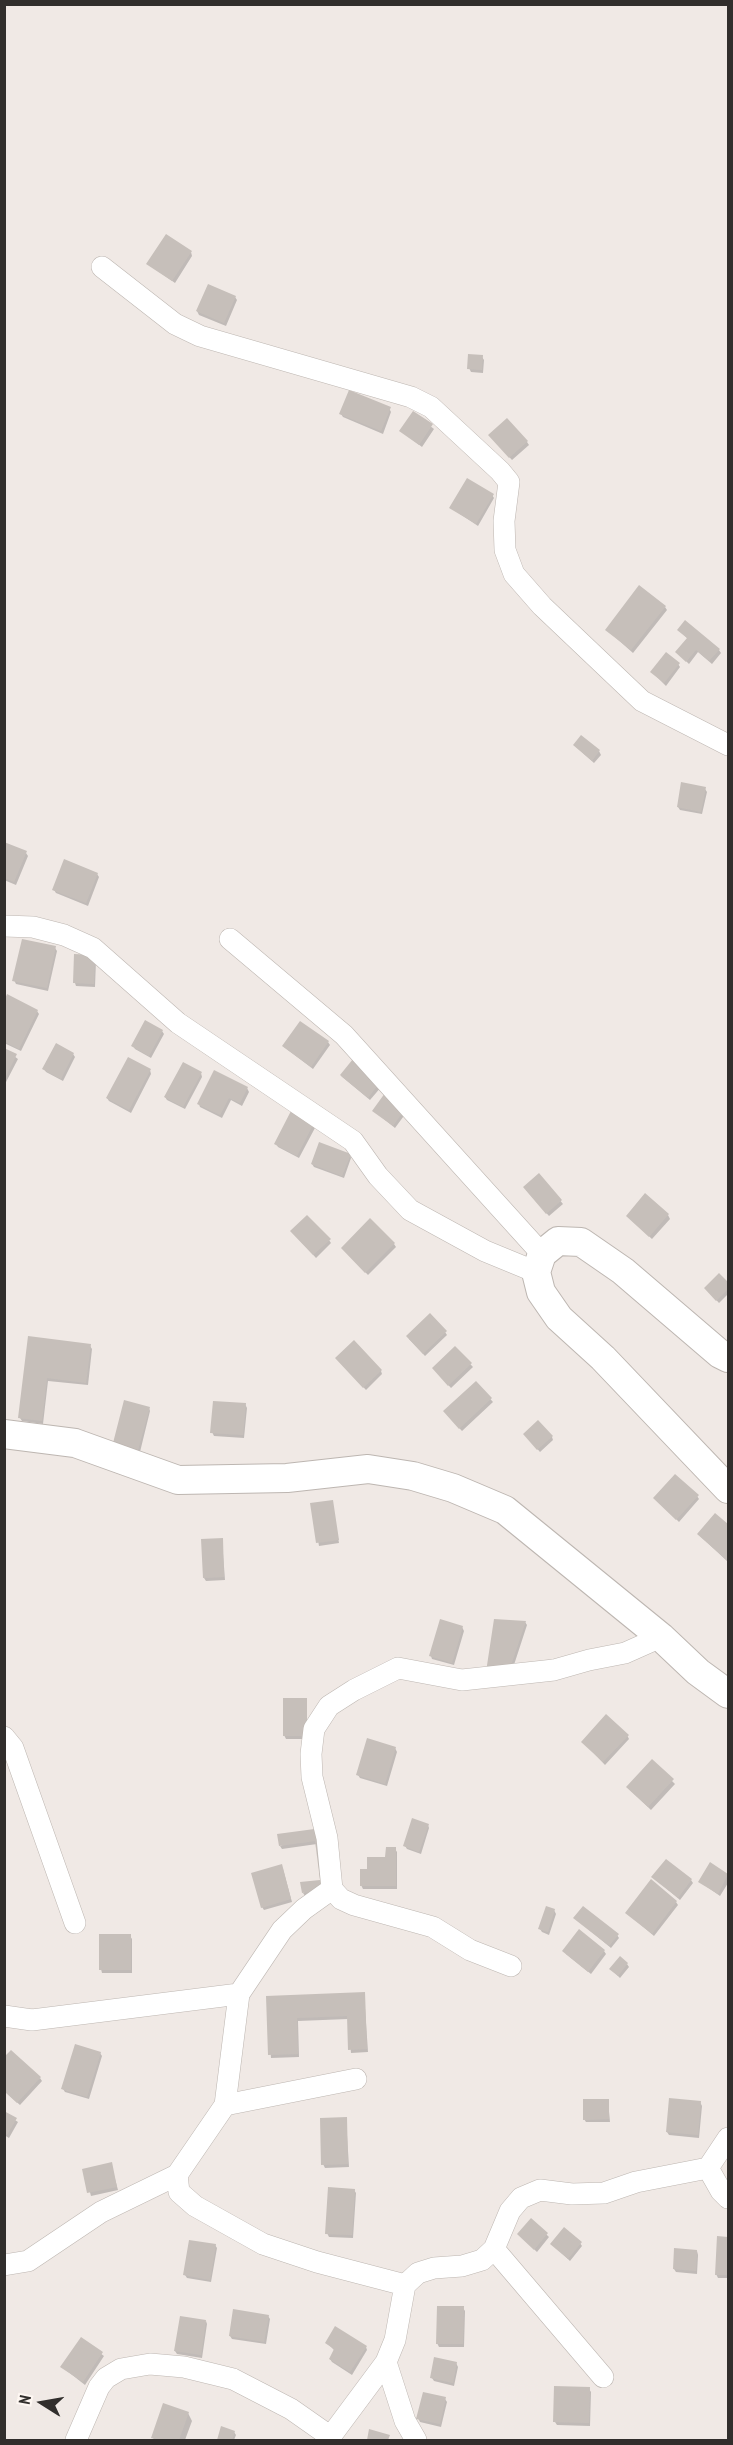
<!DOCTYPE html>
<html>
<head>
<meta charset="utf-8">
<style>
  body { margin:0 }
  #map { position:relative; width:733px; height:2445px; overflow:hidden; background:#f0e9e5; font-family:"PT Sans Narrow",sans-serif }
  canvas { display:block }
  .frame { position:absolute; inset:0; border:6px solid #312e2c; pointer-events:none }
  .north { position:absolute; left:12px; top:2373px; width:60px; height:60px; -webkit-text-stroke:4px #fef7f2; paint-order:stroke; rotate:281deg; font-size:16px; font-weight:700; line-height:24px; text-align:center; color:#312e2c }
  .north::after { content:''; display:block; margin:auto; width:21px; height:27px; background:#312e2c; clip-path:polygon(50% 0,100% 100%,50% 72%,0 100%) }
</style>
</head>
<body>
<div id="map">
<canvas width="733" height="2445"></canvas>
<div class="frame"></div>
<div class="north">N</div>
</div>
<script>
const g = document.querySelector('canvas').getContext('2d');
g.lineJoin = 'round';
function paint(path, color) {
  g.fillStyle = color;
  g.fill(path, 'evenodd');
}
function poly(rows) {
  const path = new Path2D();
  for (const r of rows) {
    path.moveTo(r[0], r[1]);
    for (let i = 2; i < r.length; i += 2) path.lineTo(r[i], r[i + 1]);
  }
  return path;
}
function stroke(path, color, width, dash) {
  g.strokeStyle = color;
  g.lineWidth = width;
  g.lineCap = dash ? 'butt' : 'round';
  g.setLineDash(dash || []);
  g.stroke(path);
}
paint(poly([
  [191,252,192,256,175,283,148,264],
  [235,297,237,300,226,326,199,315,197,311],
  [482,357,484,360,483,373,471,372,469,368],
  [389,408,391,412,383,434,343,417,341,414],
  [413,413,434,429,422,447,401,431],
  [492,438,527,442,529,445,512,460],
  [492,495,494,498,478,526,451,508],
  [665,607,667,610,633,653,607,630],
  [679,630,719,650,721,653,712,664,698,652,689,664,677,652,688,639],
  [678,664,680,667,666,686,652,672],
  [575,746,599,751,601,755,594,763],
  [705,789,707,792,702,814,680,810,678,807],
  [4,844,26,853,28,856,16,885,4,880],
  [97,874,99,877,88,906,56,893,54,890],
  [55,948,57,951,48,991,16,984,14,980],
  [96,960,95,987,76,986,75,983],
  [7,996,37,1011,39,1014,21,1051,4,1043,4,1002],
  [162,1031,164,1034,151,1058,135,1049,133,1046],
  [328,1042,330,1045,313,1069,284,1047],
  [4,1049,18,1059,5,1084,4,1084],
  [73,1054,75,1057,63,1081,46,1072,44,1069],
  [150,1070,151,1074,131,1113,109,1101,107,1098],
  [201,1073,202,1077,185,1109,167,1100,165,1097],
  [341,1076,382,1086,370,1100],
  [247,1088,249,1092,242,1106,231,1100,222,1118,200,1107,199,1104],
  [293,1111,316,1126,299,1158,278,1147,276,1144],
  [374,1111,406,1113,395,1128],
  [350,1155,351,1158,344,1178,314,1167,312,1164],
  [539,1175,563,1204,549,1216,526,1190],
  [668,1215,670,1219,652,1239,627,1216],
  [294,1234,329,1240,331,1243,316,1258],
  [394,1244,396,1247,368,1275,343,1249],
  [719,1275,728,1284,728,1294,719,1303,708,1291],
  [445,1332,447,1335,425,1356,409,1339],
  [30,1338,90,1346,92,1349,88,1385,48,1381,43,1424,22,1421,20,1418],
  [455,1348,473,1367,451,1388,434,1369],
  [339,1361,381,1371,382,1374,366,1390],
  [476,1383,493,1402,462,1431,447,1415],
  [245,1404,247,1408,244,1438,214,1436,212,1432],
  [149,1408,150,1411,140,1452,116,1446],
  [527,1437,552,1437,553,1440,540,1452],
  [697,1496,699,1499,679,1522,655,1498],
  [332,1502,339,1543,319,1546,312,1505],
  [715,1515,728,1526,728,1562,699,1535],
  [222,1540,225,1580,206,1581,204,1578],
  [525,1622,527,1625,512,1671,487,1672],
  [462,1627,464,1631,454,1665,432,1659,431,1656],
  [306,1699,308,1739,286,1739,284,1735],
  [627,1735,629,1739,605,1765,583,1742],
  [395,1748,397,1752,387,1786,360,1778,358,1775],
  [652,1761,675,1784,651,1810,630,1790],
  [428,1825,429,1828,421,1854,407,1849,405,1846],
  [321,1830,331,1892,305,1896,303,1893,321,1881,317,1844,282,1849,280,1846],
  [395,1849,397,1852,397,1889,363,1889,361,1885,369,1871,387,1859],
  [710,1865,728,1875,728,1883,720,1896,700,1882],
  [283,1869,292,1902,264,1910,262,1907],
  [653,1877,691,1880,693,1883,680,1900],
  [676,1902,678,1905,654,1936,627,1913],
  [554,1910,556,1914,549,1935,542,1932,540,1929],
  [575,1918,617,1935,619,1938,611,1948],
  [130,1936,132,1939,132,1973,102,1973,101,1969],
  [604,1951,606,1954,591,1974,566,1954],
  [627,1964,629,1967,620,1978,611,1969],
  [364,1993,368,2052,351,2053,348,2019,298,2021,299,2057,271,2058,267,1997],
  [100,2053,102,2056,89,2099,65,2092,63,2089],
  [40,2078,42,2081,20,2105,4,2091],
  [670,2100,700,2102,702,2106,699,2138,669,2135,667,2132],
  [608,2101,610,2122,586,2122,584,2119],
  [4,2113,18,2122,9,2138,4,2135],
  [346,2118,349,2167,325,2168,323,2164],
  [111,2164,118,2190,91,2196,84,2170],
  [354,2190,356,2193,353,2238,329,2237,327,2233],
  [531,2220,549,2237,537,2252,519,2235],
  [718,2238,728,2238,728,2278,718,2278,716,2274],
  [580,2243,582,2246,570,2261,552,2244],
  [215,2245,217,2248,211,2282,187,2278,185,2275],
  [697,2251,698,2255,697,2274,676,2272,674,2269],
  [463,2308,465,2311,464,2347,439,2347,437,2343],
  [268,2316,270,2319,266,2344,232,2339,230,2336],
  [206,2321,207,2324,202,2358,177,2354,175,2351],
  [81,2339,104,2356,85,2385,62,2367],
  [327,2343,366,2347,367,2350,352,2375,332,2362,330,2359,335,2351],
  [456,2363,458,2367,454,2386,434,2381,432,2378],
  [556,2388,589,2389,591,2392,590,2426,557,2425,555,2422],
  [445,2399,447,2402,441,2427,420,2422,418,2418],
  [188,2413,192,2421,185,2440,155,2440,153,2438],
  [222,2428,234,2432,236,2435,234,2440,218,2440]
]), '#0003');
paint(poly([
  [166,234,192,251,172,281,146,264],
  [208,284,236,296,224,323,196,311],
  [468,354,483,355,482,370,467,369],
  [349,390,391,407,381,431,339,414],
  [413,411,433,424,419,445,399,431],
  [507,418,528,441,509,458,488,435],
  [467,478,494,494,476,524,449,508],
  [639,585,666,606,631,650,605,630],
  [685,620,720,649,709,661,696,650,686,662,675,652,687,638,677,630],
  [666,652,680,663,664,683,650,672],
  [581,735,600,750,592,761,573,745],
  [681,782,706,787,701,812,677,807],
  [4,842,27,851,14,882,4,878],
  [64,859,98,873,86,903,52,890],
  [22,939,56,946,47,988,12,981],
  [74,954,95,955,94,984,73,983],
  [7,994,38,1010,19,1049,5,1042,5,999],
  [145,1020,163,1030,149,1056,131,1046],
  [300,1021,329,1041,311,1067,282,1046],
  [56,1043,74,1053,61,1079,42,1069],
  [4,1048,17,1054,4,1080],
  [128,1057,151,1069,129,1110,106,1098],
  [353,1059,381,1081,368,1098,340,1075],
  [183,1062,202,1072,183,1107,164,1097],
  [214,1070,248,1087,240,1103,229,1098,220,1115,197,1104],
  [385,1093,405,1109,393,1126,372,1111],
  [292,1109,315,1121,297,1156,274,1144],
  [319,1142,351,1154,342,1176,311,1164],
  [539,1173,562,1200,546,1214,523,1187],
  [645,1193,669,1214,649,1237,626,1216],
  [307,1215,331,1239,313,1255,290,1231],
  [370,1218,395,1243,365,1273,341,1248],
  [719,1273,728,1282,728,1289,716,1301,704,1288],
  [430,1313,447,1331,423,1354,406,1336],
  [28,1336,91,1344,86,1383,47,1378,42,1421,18,1418],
  [354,1340,382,1370,363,1388,335,1358],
  [455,1346,472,1363,448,1386,432,1368],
  [476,1381,492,1398,459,1429,443,1411],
  [124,1400,150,1407,138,1450,113,1443],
  [213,1401,246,1403,243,1435,210,1433],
  [538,1420,553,1436,537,1450,523,1434],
  [675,1474,699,1495,676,1520,653,1498],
  [333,1500,339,1540,316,1543,310,1503],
  [715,1513,728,1524,728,1561,697,1534],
  [223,1538,224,1577,203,1578,201,1539],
  [440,1619,463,1626,452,1663,429,1656],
  [494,1619,526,1621,510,1668,486,1672],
  [283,1698,307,1698,307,1736,283,1736],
  [606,1714,629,1735,603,1762,581,1742],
  [367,1738,396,1747,385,1784,356,1775],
  [652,1759,674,1779,648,1807,626,1787],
  [412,1818,429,1824,419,1852,403,1846],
  [322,1828,330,1889,302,1893,300,1882,320,1880,315,1841,279,1846,277,1834],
  [386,1847,396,1847,396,1886,360,1886,360,1869,367,1869,367,1857,385,1857],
  [666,1859,692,1879,678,1898,651,1877],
  [710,1862,728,1874,718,1894,698,1882],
  [282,1864,291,1899,261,1908,251,1873],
  [651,1879,677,1901,652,1934,625,1913],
  [546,1906,555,1909,548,1932,538,1929],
  [583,1906,619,1934,609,1946,573,1918],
  [579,1929,605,1950,588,1972,562,1951],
  [99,1934,131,1934,131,1970,99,1970],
  [620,1956,628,1963,618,1976,609,1969],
  [365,1992,367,2049,348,2050,347,2016,297,2018,298,2054,268,2055,266,1996],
  [75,2044,101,2052,87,2097,61,2089],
  [11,2050,41,2077,17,2103,4,2091,4,2057],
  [669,2098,701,2101,698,2135,666,2132],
  [583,2099,609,2099,609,2119,583,2120],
  [4,2111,17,2118,7,2135,4,2134],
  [347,2117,348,2164,321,2165,320,2118],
  [112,2162,117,2187,87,2193,82,2169],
  [328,2187,355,2189,352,2235,325,2234],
  [531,2218,548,2233,534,2250,517,2234],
  [564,2227,582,2242,568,2259,550,2244],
  [717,2236,728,2237,728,2275,715,2275],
  [189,2240,216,2244,210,2280,183,2275],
  [674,2248,697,2250,696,2271,673,2269],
  [437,2306,464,2306,463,2344,436,2344],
  [233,2309,269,2315,264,2342,229,2336],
  [180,2316,206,2320,201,2355,174,2351],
  [335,2326,367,2346,350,2372,329,2359,334,2349,325,2343],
  [81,2337,103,2352,83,2382,60,2367],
  [434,2357,457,2362,453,2383,430,2378],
  [554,2386,590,2387,589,2423,553,2422],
  [423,2392,446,2397,440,2424,416,2419],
  [163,2403,189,2412,179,2440,160,2440,151,2438],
  [221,2426,235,2431,232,2440,217,2440],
  [369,2429,390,2435,388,2440,367,2440]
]), '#c6bfba');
const street = poly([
  [102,267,175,324,200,336,411,397,431,407,500,471,509,482,504,521,505,550,514,574,542,606,642,701,728,745],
  [4,926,33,927,64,935,93,948,178,1023,353,1141,378,1176,410,1210,485,1251,536,1272],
  [230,939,344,1035,542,1254],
  [4,1737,13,1748,75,1923],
  [332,1889,304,1909,282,1930,239,1994,225,2105,177,2175,179,2192,195,2206,263,2244,317,2262,405,2285],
  [511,1966,470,1950,433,1927,354,1905,341,1899,332,1889,327,1838,312,1777,311,1754,314,1729,329,1706,354,1690,398,1668,462,1680,554,1670,589,1660,625,1653,661,1637],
  [4,2016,32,2020,239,1994],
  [225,2105,356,2079],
  [728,2138,708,2168,721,2191,728,2198],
  [494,2249,603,2377],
  [4,2265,28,2261,101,2212,177,2175],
  [386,2362,405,2421,416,2440],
  [76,2440,99,2387,106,2378,121,2369,150,2364,184,2367,233,2379,291,2409,331,2437],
  [328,2440,386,2362,395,2340,405,2285,418,2273,434,2268,462,2266,482,2260,494,2249,510,2211,521,2198,540,2190,572,2194,604,2193,636,2182,708,2168]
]);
const secondary = poly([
  [728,1358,720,1354,623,1271,581,1242,558,1241,542,1254,536,1272,541,1292,559,1318,603,1358,728,1489],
  [4,1434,75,1443,178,1480,287,1478,368,1469,413,1476,453,1488,505,1510,661,1637,698,1672,728,1694]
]);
stroke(street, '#bdb6b1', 22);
stroke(secondary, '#bdb6b1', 30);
stroke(street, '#fff', 21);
stroke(secondary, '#fff', 28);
</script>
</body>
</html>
